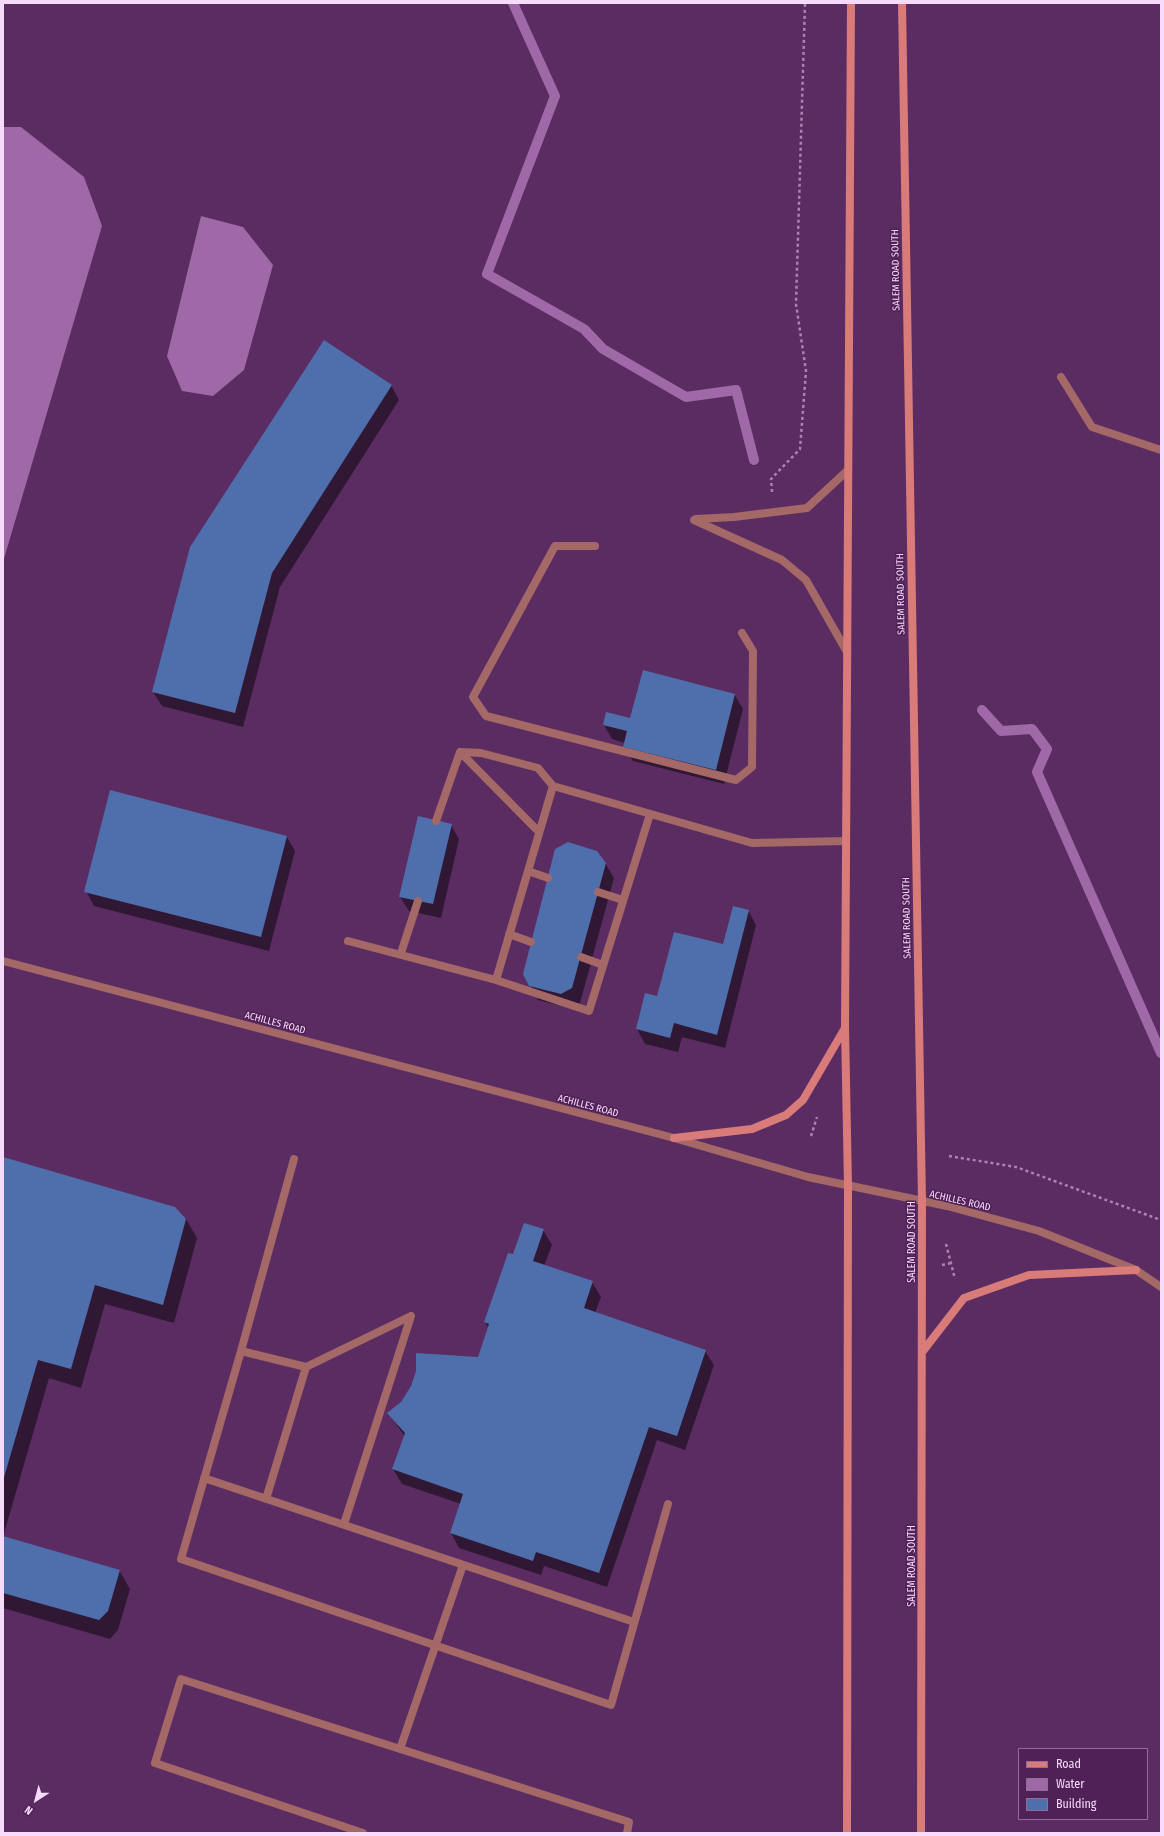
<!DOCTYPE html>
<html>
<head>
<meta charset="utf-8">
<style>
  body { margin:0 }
  #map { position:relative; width:1164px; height:1836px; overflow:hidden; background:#5b2c62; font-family:"Fira Sans Condensed",sans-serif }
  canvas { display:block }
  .frame { position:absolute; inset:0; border:4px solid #f7dbfb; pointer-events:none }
  .legend { position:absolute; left:1018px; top:1748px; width:130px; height:72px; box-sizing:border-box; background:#502156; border:1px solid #936b98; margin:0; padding:5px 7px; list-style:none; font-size:12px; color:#f7dbfb }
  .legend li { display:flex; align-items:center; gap:8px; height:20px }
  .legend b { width:20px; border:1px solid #936b98 }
  .north { position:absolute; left:16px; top:1780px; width:40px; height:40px; -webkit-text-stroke:3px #502156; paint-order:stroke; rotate:216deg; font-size:11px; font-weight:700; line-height:16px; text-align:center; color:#f7dbfb }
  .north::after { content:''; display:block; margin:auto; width:14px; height:18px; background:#f7dbfb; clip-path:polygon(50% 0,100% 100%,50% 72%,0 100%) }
</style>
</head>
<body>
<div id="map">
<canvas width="1164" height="1836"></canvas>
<div class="frame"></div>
<ul class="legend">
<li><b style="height:5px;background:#d97b78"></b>Road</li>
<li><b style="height:11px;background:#9f68a6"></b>Water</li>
<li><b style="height:11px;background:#4e6eac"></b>Building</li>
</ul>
<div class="north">N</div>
</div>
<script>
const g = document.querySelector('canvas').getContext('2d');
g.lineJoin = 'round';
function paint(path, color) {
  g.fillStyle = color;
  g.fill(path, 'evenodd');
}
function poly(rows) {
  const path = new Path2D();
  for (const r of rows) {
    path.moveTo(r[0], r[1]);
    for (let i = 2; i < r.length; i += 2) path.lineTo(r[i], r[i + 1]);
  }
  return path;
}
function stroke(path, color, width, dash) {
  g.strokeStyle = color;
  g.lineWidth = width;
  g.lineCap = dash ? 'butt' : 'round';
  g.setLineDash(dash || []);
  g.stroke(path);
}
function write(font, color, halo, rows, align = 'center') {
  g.font = font + ' "Fira Sans Condensed",sans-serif';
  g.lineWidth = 3;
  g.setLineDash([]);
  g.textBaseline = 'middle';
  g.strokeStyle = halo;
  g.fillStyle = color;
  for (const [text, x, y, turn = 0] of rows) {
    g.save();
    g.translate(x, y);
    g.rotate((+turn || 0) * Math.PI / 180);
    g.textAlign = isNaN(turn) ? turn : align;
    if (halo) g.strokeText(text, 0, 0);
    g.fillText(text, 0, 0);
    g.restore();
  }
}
paint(poly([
  [3,127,21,127,84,177,102,226,3,562],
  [201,216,243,227,273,265,244,370,213,396,182,391,167,356]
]), '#9f68a6');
paint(poly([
  [391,385,399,400,280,587,243,727,162,706,153,692],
  [734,694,743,709,724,784,633,761,624,747,625,743,612,739,604,725],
  [451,825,459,839,441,918,409,911,400,897],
  [287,837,295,851,269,951,94,906,86,891],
  [605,863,614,878,580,1003,570,1008,538,1000,530,985],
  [748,910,756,925,725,1048,682,1037,678,1052,645,1044,637,1029,646,994,658,997,723,945],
  [3,1158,186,1219,197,1238,174,1323,105,1304,81,1388,49,1378,3,1537],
  [543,1230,552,1245,544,1266,592,1282,601,1297,595,1313,705,1351,714,1365,685,1450,657,1440,607,1587,544,1566,541,1575,459,1548,451,1533,461,1504,402,1484,393,1469,405,1437,389,1413,479,1359,489,1329,485,1322,514,1255],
  [3,1537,119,1570,130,1589,118,1630,110,1639,3,1608]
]), '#0007');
stroke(poly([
  [513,3,555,96,487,274,584,329,603,349,686,397,736,390,754,460],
  [982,710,1001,731,1032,729,1047,749,1037,772,1161,1053]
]), '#9f68a6', 10);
paint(poly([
  [324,340,392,385,272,573,235,713,152,692,190,547],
  [643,670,735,694,716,770,623,747,627,731,603,725,606,712,630,718],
  [110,790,287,836,261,937,84,892],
  [418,816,452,824,433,904,399,897],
  [568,842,597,851,606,863,572,988,561,994,529,986,523,974,555,849],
  [733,906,749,910,717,1035,674,1023,670,1038,636,1029,645,993,657,996,674,932,723,944],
  [3,1157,175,1207,186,1219,163,1305,95,1285,71,1369,38,1360,3,1481],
  [524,1223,544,1229,533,1261,593,1281,584,1308,706,1350,677,1436,649,1427,599,1573,536,1552,533,1561,450,1533,463,1494,392,1469,405,1433,387,1413,401,1402,411,1386,416,1371,416,1353,478,1357,489,1324,484,1322,508,1253,513,1254],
  [3,1536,120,1570,108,1611,99,1620,3,1593]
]), '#4e6eac');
stroke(poly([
  [772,492,771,479,800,449,806,371,796,304,805,3],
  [811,1136,817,1117],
  [949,1156,1016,1167,1161,1220],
  [946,1244,955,1279],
  [942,1265,952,1263]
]), '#aa84af', 2.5, [3, 3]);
stroke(poly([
  [696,519,734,517,807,508,848,470],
  [694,520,782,560,806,580,847,652],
  [595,546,555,546,473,697,486,716,736,780,752,767,753,651,742,633],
  [460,752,539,832],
  [553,786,496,980,589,1011,650,814],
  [436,821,460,752,481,753,538,768,553,786,752,843,846,841],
  [528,871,548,878],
  [598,892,623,900],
  [509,934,531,942],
  [348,941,496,980],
  [401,953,418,901],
  [581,957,603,965],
  [294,1159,241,1351,181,1559,611,1705,668,1504],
  [241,1351,306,1367,411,1316,344,1524],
  [204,1478,634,1622],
  [266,1499,306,1367],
  [400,1749,463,1565],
  [363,1833,155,1763,181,1679,629,1822,627,1833]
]), '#a46866', 8);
stroke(poly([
  [1061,377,1092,427,1161,450]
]), '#a46866', 8);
stroke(poly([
  [3,961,674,1138,808,1177,947,1206,1039,1231,1136,1270,1161,1287]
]), '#a46866', 8);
stroke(poly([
  [902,3,922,1202,921,1833],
  [674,1138,752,1129,786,1115,803,1100,845,1028],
  [923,1351,964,1298,1029,1275,1136,1270],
  [847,1833,848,1186,845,1027,851,3]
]), '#d97b78', 8);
write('10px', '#f7dbfb', '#502156', [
  ["SALEM ROAD SOUTH",896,270,-91],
  ["SALEM ROAD SOUTH",901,594,-91],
  ["SALEM ROAD SOUTH",907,918,-91],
  ["ACHILLES ROAD",275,1023,15],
  ["ACHILLES ROAD",588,1106,15],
  ["ACHILLES ROAD",960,1201,13],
  ["SALEM ROAD SOUTH",912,1242,-90],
  ["SALEM ROAD SOUTH",912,1566,-90]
]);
</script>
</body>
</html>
